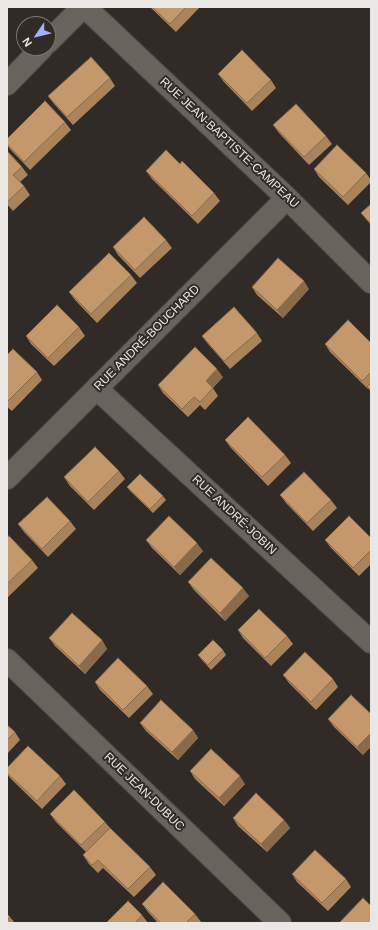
<!DOCTYPE html>
<html>
<head>
<meta charset="utf-8">
<style>
  body { margin:0 }
  #map { position:relative; width:378px; height:930px; overflow:hidden; background:#302b26; font-family:Arial,sans-serif }
  canvas { display:block }
  .frame { position:absolute; inset:0; border:8px solid #ebe7e4; pointer-events:none }
  .north { position:absolute; left:16px; top:16px; width:40px; height:40px; box-sizing:border-box; background:#302b26; border:1px solid #7b7672; border-radius:50%; rotate:235deg; font-size:11px; font-weight:700; line-height:16px; text-align:center; color:#ebe7e4 }
  .north::after { content:''; display:block; margin:auto; width:14px; height:18px; background:#a5b1fc; clip-path:polygon(50% 0,100% 100%,50% 72%,0 100%) }
</style>
</head>
<body>
<div id="map">
<canvas width="378" height="930"></canvas>
<div class="frame"></div>
<div class="north">N</div>
</div>
<script>
const g = document.querySelector('canvas').getContext('2d');
g.lineJoin = 'round';
function poly(rows) {
  const path = new Path2D();
  for (const r of rows) {
    path.moveTo(r[0], r[1]);
    for (let i = 2; i < r.length; i += 2) path.lineTo(r[i], r[i + 1]);
  }
  return path;
}
function stroke(path, color, width, dash) {
  g.strokeStyle = color;
  g.lineWidth = width;
  g.lineCap = dash ? 'butt' : 'round';
  g.setLineDash(dash || []);
  g.stroke(path);
}
function paint(path, color) {
  g.fillStyle = color;
  g.fill(path, 'evenodd');
}
function write(font, color, halo, rows, align = 'center') {
  g.font = font + ' Arial,sans-serif';
  g.lineWidth = 4;
  g.setLineDash([]);
  g.textBaseline = 'middle';
  g.strokeStyle = halo;
  g.fillStyle = color;
  for (const [text, x, y, turn = 0] of rows) {
    g.save();
    g.translate(x, y);
    g.rotate((+turn || 0) * Math.PI / 180);
    g.textAlign = isNaN(turn) ? turn : align;
    if (halo) g.strokeText(text, 0, 0);
    g.fillText(text, 0, 0);
    g.restore();
  }
}
const street = poly([
  [85,7,287,198,371,282],
  [48,42,83,7],
  [7,84,42,48],
  [97,389,371,642],
  [7,478,287,198],
  [7,660,280,923]
]);
stroke(street, '#4b4642', 24);
stroke(street, '#69635e', 22);
paint(poly([
  [150,7,200,7,176,32],
  [218,74,271,80,276,88,252,111,224,82],
  [110,78,115,86,73,125,54,104,48,96],
  [65,122,71,130,30,170,10,149,7,145,7,139],
  [273,125,326,136,332,144,309,165,279,133],
  [7,151,22,167,28,175,20,182,24,186,30,195,13,211,7,204],
  [180,164,214,193,220,201,198,224,152,179,146,171],
  [314,169,366,173,371,180,371,182,348,205,319,177],
  [371,204,371,225,361,213],
  [166,240,172,248,140,278,118,255,113,247],
  [131,275,137,283,97,323,75,300,69,292],
  [252,287,309,289,283,318,257,295],
  [79,327,85,336,54,366,31,344,26,336],
  [257,333,262,341,230,369,208,344,202,336],
  [371,343,371,392,368,388,368,389,330,352,325,344],
  [7,355,37,372,42,380,12,411,7,407],
  [223,377,213,388,218,396,205,410,200,405,188,417,163,393,158,385],
  [225,440,285,455,291,463,268,486,231,448],
  [119,471,125,479,94,510,70,486,64,477],
  [127,487,163,496,166,500,153,513,130,491],
  [280,495,331,500,337,508,313,531,286,503],
  [70,521,76,529,48,557,24,532,18,524],
  [7,538,32,560,38,568,7,598],
  [371,538,371,564,359,576,331,548,325,540],
  [146,540,203,551,180,575,152,548],
  [188,582,249,596,225,621,194,590],
  [238,630,287,636,293,644,271,666,243,638],
  [49,638,102,640,107,649,85,674,55,646],
  [223,650,226,655,211,670,201,659,198,655],
  [283,675,333,679,338,687,316,710,289,683],
  [95,682,147,686,153,694,129,718,100,690],
  [351,695,363,755,334,727,328,719],
  [140,723,193,730,198,738,178,760,146,731],
  [7,725,15,732,20,740,7,754],
  [7,768,60,776,66,784,42,809,11,779,7,774],
  [190,771,245,784,224,806,195,779],
  [50,814,105,822,110,828,150,867,156,875,134,897,103,868,98,873,89,864,83,855,86,852,56,822],
  [233,818,284,820,290,828,267,852,238,826],
  [292,874,346,879,351,887,328,911,297,882],
  [142,904,195,914,201,922,200,923,158,923,148,912],
  [7,914,10,917,15,923,7,923],
  [142,915,148,923,106,923]
]), '#a9835b');
paint(poly([
  [304,281,309,289,283,318,277,310],
  [217,369,223,377,211,389,206,381],
  [197,543,203,551,180,575,174,567],
  [243,588,249,596,225,621,220,613],
  [102,640,107,649,85,674,79,666],
  [193,730,198,738,178,760,172,752],
  [371,733,371,747,363,755,357,747],
  [240,776,245,784,224,806,219,798],
  [284,820,290,828,267,852,261,844]
]), '#896a4a');
const building = poly([
  [152,7,186,7,170,24,152,7],
  [242,50,271,80,247,103,218,74,242,50],
  [91,57,110,78,67,117,48,96,91,57],
  [45,101,65,122,24,162,7,144,7,139,45,101],
  [296,104,326,136,304,157,273,125,296,104],
  [337,145,366,173,343,197,314,169,337,145],
  [166,150,180,164,182,161,214,193,192,216,146,171,166,150],
  [7,151,22,167,13,175,24,186,7,202,7,151],
  [371,204,371,224,361,213,371,204],
  [144,217,166,240,135,270,113,247,144,217],
  [109,253,131,275,91,314,69,292,109,253],
  [278,258,304,281,277,310,252,287,278,258],
  [57,305,79,327,48,358,26,336,57,305],
  [234,307,257,333,224,361,202,336,234,307],
  [348,320,371,343,371,372,362,381,325,344,348,320],
  [195,347,217,369,206,381,213,388,200,402,194,397,182,409,158,385,195,347],
  [13,349,37,372,7,402,7,355,13,349],
  [371,383,371,390,367,387,371,383],
  [248,417,285,455,262,477,225,440,248,417],
  [95,447,119,471,88,502,64,477,95,447],
  [304,472,331,500,307,523,280,495,304,472],
  [140,474,163,496,150,509,127,487,140,474],
  [47,497,70,521,42,549,18,524,47,497],
  [169,516,197,543,174,567,146,540,169,516],
  [349,516,371,538,371,550,353,568,325,540,349,516],
  [9,536,32,560,7,584,7,538,9,536],
  [211,558,243,588,220,613,188,582,211,558],
  [259,609,287,636,265,658,238,630,259,609],
  [72,613,102,640,79,666,49,638,72,613],
  [213,640,223,650,208,665,198,655,213,640],
  [305,652,333,679,311,702,283,675,305,652],
  [118,658,147,686,123,710,95,682,118,658],
  [351,695,371,714,371,733,357,747,328,719,351,695],
  [161,700,193,730,172,752,140,723,161,700],
  [7,725,15,732,7,740,7,725],
  [28,746,60,776,37,801,7,773,7,768,28,746],
  [211,749,240,776,219,798,190,771,211,749],
  [74,790,105,822,81,845,50,814,74,790],
  [256,793,284,820,261,844,233,818,256,793],
  [110,828,150,867,128,889,98,860,92,865,83,855,110,828],
  [315,850,346,879,322,903,292,874,315,850],
  [163,882,195,914,186,923,161,923,142,904,163,882],
  [363,898,371,906,371,923,341,923,340,922,363,898],
  [128,901,142,915,135,923,106,923,128,901],
  [7,914,10,917,7,920,7,914]
]);
paint(building, '#c4986a');
stroke(building, '#896a4a', 1);
write('12px', '#ebe7e4', '#302b26', [
  ["RUE JEAN-BAPTISTE-CAMPEAU",229,143,43],
  ["RUE ANDRÉ-BOUCHARD",147,338,-45],
  ["RUE ANDRÉ-JOBIN",234,515,43],
  ["RUE JEAN-DUBUC",144,792,44]
]);
</script>
</body>
</html>
